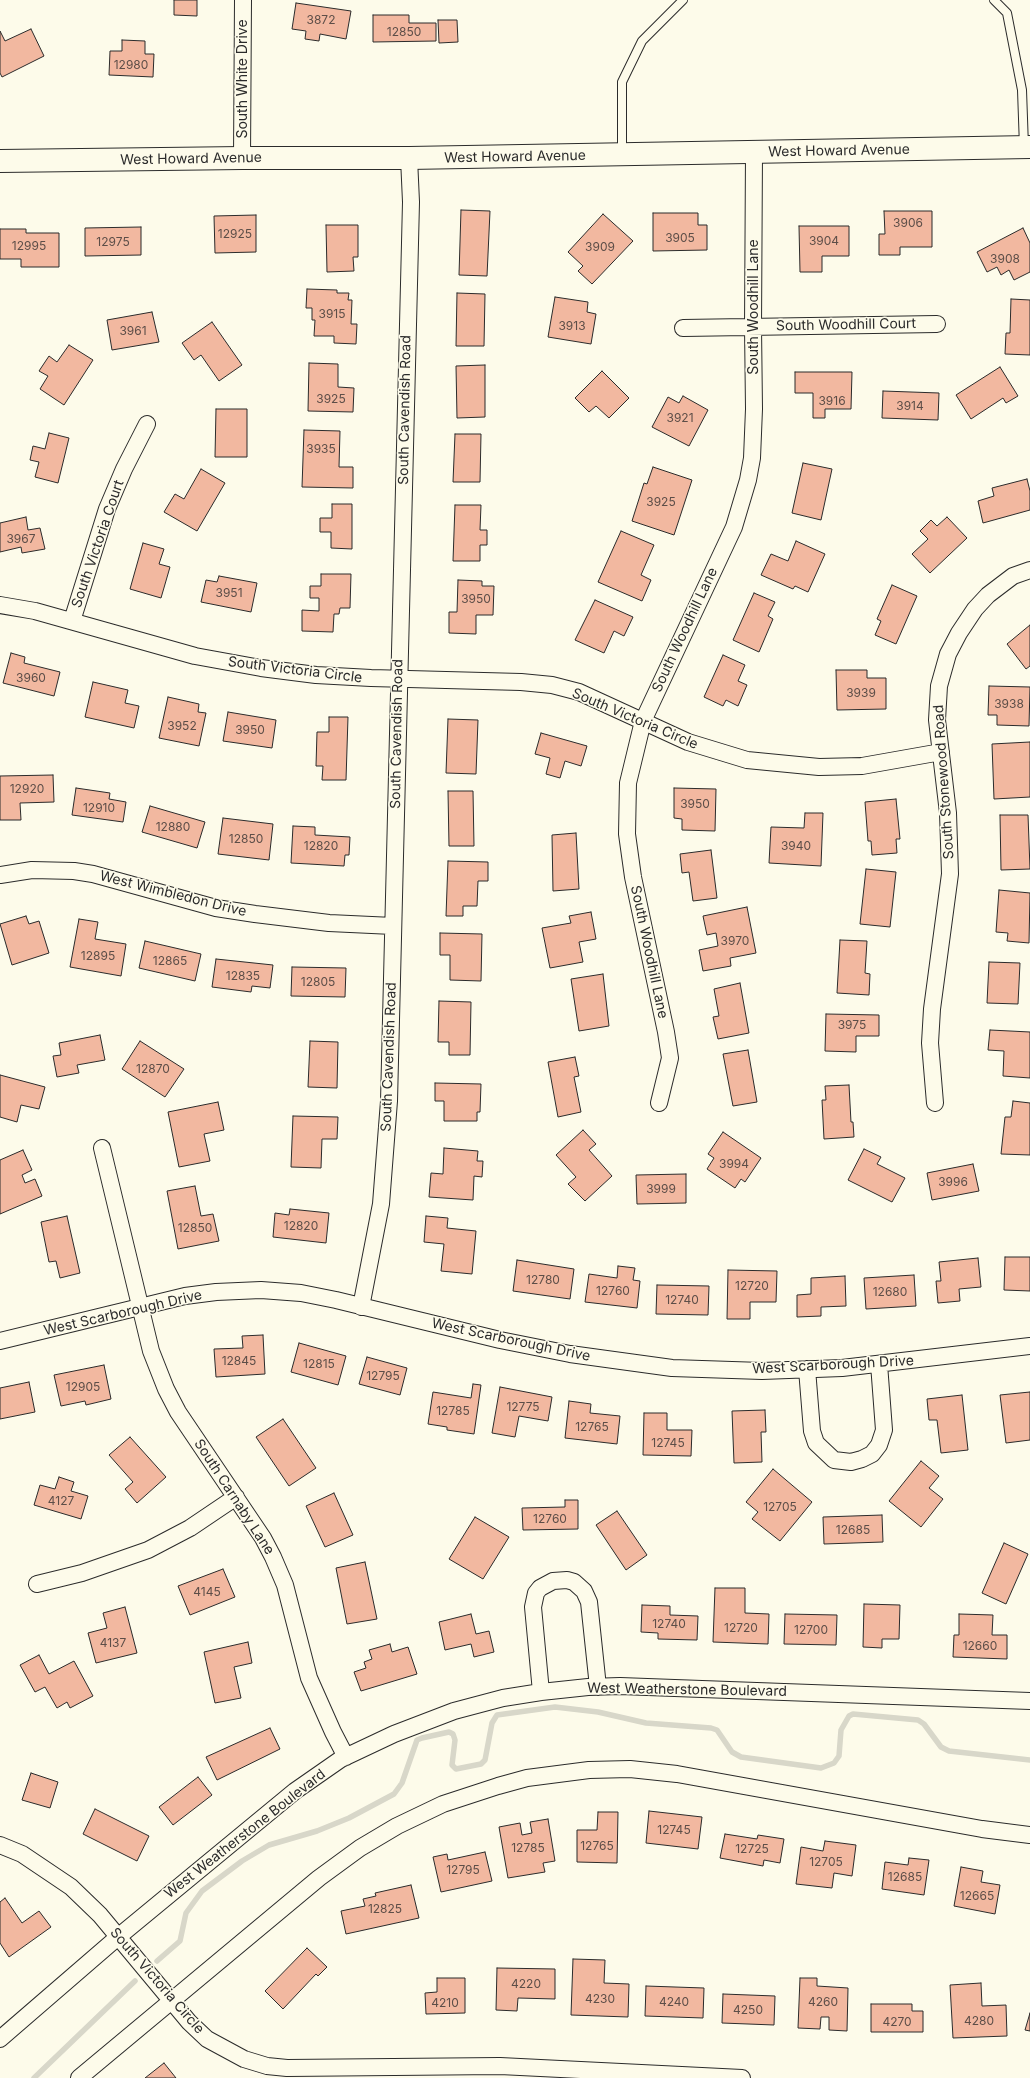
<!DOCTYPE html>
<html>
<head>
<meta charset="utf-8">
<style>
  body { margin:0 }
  canvas { display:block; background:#fdfbea }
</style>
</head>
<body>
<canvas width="1030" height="2078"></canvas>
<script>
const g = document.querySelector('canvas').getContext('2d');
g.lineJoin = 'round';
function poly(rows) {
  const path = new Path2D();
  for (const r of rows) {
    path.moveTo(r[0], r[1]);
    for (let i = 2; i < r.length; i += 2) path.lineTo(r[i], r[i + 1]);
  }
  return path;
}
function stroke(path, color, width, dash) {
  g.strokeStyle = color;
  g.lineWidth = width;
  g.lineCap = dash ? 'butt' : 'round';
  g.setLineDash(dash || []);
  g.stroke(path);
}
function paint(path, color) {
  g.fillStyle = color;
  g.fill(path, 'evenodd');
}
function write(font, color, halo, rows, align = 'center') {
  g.font = font + ' Inter,sans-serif';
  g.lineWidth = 3;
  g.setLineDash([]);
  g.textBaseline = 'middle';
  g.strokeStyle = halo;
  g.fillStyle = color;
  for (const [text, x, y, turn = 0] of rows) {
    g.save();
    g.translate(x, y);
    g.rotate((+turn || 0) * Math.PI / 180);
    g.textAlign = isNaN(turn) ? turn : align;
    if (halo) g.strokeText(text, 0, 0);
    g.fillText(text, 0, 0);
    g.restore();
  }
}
stroke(poly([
  [157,1961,180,1941,186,1913,202,1891,242,1861,269,1845,317,1831,349,1818,394,1794,402,1783,417,1740,422,1738,449,1732,453,1734,455,1740,452,1765,456,1769,481,1764,485,1760,492,1723,497,1715,555,1707,598,1712,646,1723,711,1728,717,1730,732,1752,741,1757,821,1768,834,1763,839,1756,841,1730,849,1716,853,1714,918,1720,924,1724,941,1747,949,1751,1030,1760],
  [34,2078,135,1981]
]), '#d8d7c9', 5.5);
const building = poly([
  [174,0,197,0,197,16,174,15,174,0],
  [296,3,351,11,346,39,320,34,319,41,305,39,306,31,292,29,296,3],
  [373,15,409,15,409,23,436,23,436,41,373,42,373,15],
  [438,20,457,20,458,42,439,43,438,20],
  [31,29,44,56,2,77,0,73,0,31,5,41,31,29],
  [122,40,145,41,145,54,154,54,153,77,109,75,110,51,122,51,122,40],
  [461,210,490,211,487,276,459,275,461,210],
  [884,211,932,211,932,247,900,247,900,255,879,255,879,234,885,234,884,211],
  [653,213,698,213,698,225,707,225,707,250,653,251,653,213],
  [603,214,633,241,592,284,578,271,583,266,568,252,603,214],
  [256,215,256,252,215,253,214,216,256,215],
  [326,225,358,225,358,257,353,257,354,271,327,272,326,225],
  [799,226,849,226,849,256,822,256,822,272,800,272,799,226],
  [141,227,141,255,85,256,85,228,141,227],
  [1023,228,1030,243,1030,272,1014,280,1009,270,1001,275,997,267,987,272,977,252,1023,228],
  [0,229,26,229,26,233,59,233,59,267,21,267,21,259,0,259,0,229],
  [307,289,337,290,337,293,349,293,348,300,352,300,351,324,357,324,356,344,334,343,334,336,314,336,315,320,312,320,312,308,306,308,307,289],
  [457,293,485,294,484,346,456,346,457,293],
  [555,297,588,302,587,312,596,314,591,344,548,337,555,297],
  [1011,299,1030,300,1030,355,1005,354,1006,333,1010,333,1011,299],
  [152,312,159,342,112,350,107,320,152,312],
  [212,322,242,365,219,381,201,355,194,360,182,343,212,322],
  [69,345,93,360,64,405,40,389,48,376,39,371,49,356,57,362,69,345],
  [309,363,338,364,338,387,354,388,353,412,308,411,309,363],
  [485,365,485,417,457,418,456,366,485,365],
  [1000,367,1018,396,1006,403,1003,398,971,419,956,395,1000,367],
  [602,371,629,398,609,418,596,406,589,412,575,398,602,371],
  [795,372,852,372,851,409,825,409,825,418,813,418,813,393,795,393,795,372],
  [883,391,939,393,938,420,882,418,883,391],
  [683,396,708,410,689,446,652,427,668,397,679,403,683,396],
  [216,409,247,409,247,457,215,457,216,409],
  [304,430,340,431,339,467,353,467,353,488,302,487,304,430],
  [49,433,69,438,58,483,35,477,39,462,30,460,33,446,45,449,49,433],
  [455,434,481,434,480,482,453,482,455,434],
  [803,463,832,469,821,520,792,513,803,463],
  [653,467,692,480,674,535,632,521,644,483,647,484,653,467],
  [201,469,225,483,197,531,164,512,175,494,184,499,201,469],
  [1027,479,1030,491,1030,510,983,523,978,501,994,496,992,488,1027,479],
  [332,504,352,504,352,549,331,548,331,532,320,532,320,518,332,518,332,504],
  [455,505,481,505,480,530,487,530,487,545,480,545,480,561,453,561,455,505],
  [26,517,28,530,40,528,45,549,22,553,21,547,0,552,0,523,26,517],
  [947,517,967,538,930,573,912,554,928,539,920,531,931,520,937,526,947,517],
  [621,531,654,545,641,575,651,580,642,601,598,582,621,531],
  [796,541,825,554,808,592,795,586,793,589,761,575,771,554,788,561,796,541],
  [143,543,164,549,159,564,170,567,161,598,130,589,143,543],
  [321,574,351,574,350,608,340,608,339,614,334,614,333,632,302,631,302,610,319,611,319,598,310,598,310,586,321,586,321,574],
  [219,576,257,583,251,612,201,602,206,580,217,582,219,576],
  [458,580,482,581,482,586,494,586,493,615,476,615,476,634,449,633,449,612,457,612,458,580],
  [892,585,917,596,896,644,875,635,881,621,877,619,892,585],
  [754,593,775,602,768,616,773,619,759,652,733,640,754,593],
  [595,600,633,617,624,636,614,631,604,653,575,640,595,600],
  [1030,625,1030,666,1026,669,1007,644,1030,625],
  [11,653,25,657,24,663,60,672,54,696,3,683,11,653],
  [723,655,745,665,738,681,747,685,738,706,726,700,723,706,704,697,723,655],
  [836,670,867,670,867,678,886,678,886,709,837,710,836,670],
  [93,682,128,690,125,703,139,706,134,728,85,717,93,682],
  [989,686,1030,687,1029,726,997,725,997,715,988,715,989,686],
  [168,697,199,704,198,712,206,713,199,746,159,738,168,697],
  [228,712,276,720,272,748,223,741,228,712],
  [329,717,348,717,346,780,322,780,323,766,316,766,317,732,329,732,329,717],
  [448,719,478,720,476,774,446,773,448,719],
  [541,733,587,746,581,766,565,761,560,778,546,774,550,758,535,754,541,733],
  [1030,742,1030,797,994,799,992,744,1030,742],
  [53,775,54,802,20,803,21,820,0,820,0,776,53,775],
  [76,788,110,793,109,799,126,802,123,822,72,815,76,788],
  [674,788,716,789,715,831,682,830,682,819,674,818,674,788],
  [448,791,473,791,474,846,449,846,448,791],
  [896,799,900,839,896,839,897,853,872,855,871,841,868,841,865,802,896,799],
  [150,806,205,822,197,848,142,832,150,806],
  [805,813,823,813,821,866,769,863,771,827,804,828,805,813],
  [1000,815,1028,815,1030,869,1001,870,1000,815],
  [223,818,273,824,269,860,218,854,223,818],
  [293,826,315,827,315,835,350,837,349,855,345,855,344,866,291,863,293,826],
  [576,833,579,889,553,891,552,835,576,833],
  [711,850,717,898,693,901,689,872,682,873,680,854,711,850],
  [448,861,488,862,488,881,478,881,477,906,463,906,463,916,446,916,448,861],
  [866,869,896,872,890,927,860,924,866,869],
  [999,890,1030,893,1029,943,1007,941,1008,933,996,932,999,890],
  [747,907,756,953,730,958,731,966,703,971,699,950,718,946,716,933,707,935,703,916,747,907],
  [591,912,596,939,579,942,583,962,550,968,542,928,571,923,569,916,591,912],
  [26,916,29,924,39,921,49,953,12,965,0,924,26,916],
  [79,919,98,922,95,939,126,944,121,976,70,967,79,919],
  [440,933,482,934,481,981,450,980,450,955,440,955,440,933],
  [840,940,867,941,865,973,870,974,869,995,837,993,840,940],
  [145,941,201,954,195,981,139,968,145,941],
  [216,959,273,965,270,988,252,986,251,992,212,987,216,959],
  [989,962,1020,963,1018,1004,987,1003,989,962],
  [292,967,346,968,345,997,291,996,292,967],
  [603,974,609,1026,579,1031,571,979,603,974],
  [740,983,749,1033,718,1039,713,1017,719,1016,714,989,740,983],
  [439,1001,471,1002,470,1055,449,1055,449,1042,438,1042,439,1001],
  [826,1014,879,1015,879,1036,856,1036,856,1052,825,1051,826,1014],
  [990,1030,1030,1032,1030,1078,1003,1076,1004,1051,988,1050,990,1030],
  [100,1035,105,1060,77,1065,79,1073,57,1077,53,1056,61,1055,59,1043,100,1035],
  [140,1041,184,1069,165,1097,122,1069,140,1041],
  [310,1041,338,1042,337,1088,308,1087,310,1041],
  [748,1050,757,1102,733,1106,723,1054,748,1050],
  [575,1057,579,1076,574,1077,581,1112,558,1117,548,1062,575,1057],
  [0,1075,45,1087,39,1109,21,1105,17,1122,0,1117,0,1075],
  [435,1083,481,1084,480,1112,477,1112,477,1121,444,1121,444,1101,435,1101,435,1083],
  [849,1085,851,1122,853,1122,854,1137,824,1139,822,1100,826,1100,825,1086,849,1085],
  [1013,1101,1030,1103,1030,1155,1001,1154,1005,1117,1011,1117,1013,1101],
  [218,1102,224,1130,204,1134,210,1161,179,1167,168,1112,218,1102],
  [293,1116,338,1117,337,1139,322,1139,321,1168,291,1167,293,1116],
  [583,1130,596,1144,589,1150,612,1176,585,1201,568,1184,576,1177,556,1155,583,1130],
  [723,1132,761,1158,745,1182,741,1179,735,1188,707,1169,714,1158,708,1154,723,1132],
  [444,1148,478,1151,477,1161,483,1161,482,1177,474,1176,473,1200,429,1197,431,1173,443,1174,444,1148],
  [864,1149,881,1157,877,1164,905,1178,892,1202,848,1180,864,1149],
  [23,1150,32,1170,22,1175,25,1183,35,1179,42,1196,0,1214,0,1160,23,1150],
  [973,1164,979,1191,932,1200,927,1173,973,1164],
  [686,1174,686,1203,637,1204,636,1175,686,1174],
  [195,1186,201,1216,213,1214,219,1241,178,1249,167,1191,195,1186],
  [290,1209,329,1213,326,1243,273,1237,275,1213,289,1215,290,1209],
  [67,1216,80,1273,60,1278,56,1261,49,1262,41,1222,67,1216],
  [426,1216,448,1218,447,1228,476,1231,472,1274,441,1271,444,1244,424,1242,426,1216],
  [1005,1257,1030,1257,1030,1291,1004,1290,1005,1257],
  [978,1258,981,1287,959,1289,960,1301,938,1303,936,1281,941,1281,939,1262,978,1258],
  [517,1260,574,1269,570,1299,513,1291,517,1260],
  [618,1266,635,1268,633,1280,640,1281,637,1308,585,1302,589,1274,617,1278,618,1266],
  [728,1270,777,1271,776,1302,750,1302,750,1319,727,1319,728,1270],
  [914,1275,916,1306,866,1309,864,1278,914,1275],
  [845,1276,846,1306,821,1307,821,1316,797,1317,797,1295,811,1294,811,1278,845,1276],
  [657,1285,709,1286,708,1315,656,1314,657,1285],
  [263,1335,265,1374,216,1377,214,1349,243,1348,242,1336,263,1335],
  [299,1343,346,1356,338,1385,291,1372,299,1343],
  [367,1357,407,1368,400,1395,359,1384,367,1357],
  [104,1365,111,1399,86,1405,85,1401,61,1406,54,1375,104,1365],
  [29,1382,35,1412,0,1419,0,1388,29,1382],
  [473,1384,481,1385,474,1434,447,1430,447,1427,428,1424,433,1392,471,1398,473,1384],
  [500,1387,552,1397,548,1421,519,1416,515,1437,492,1433,500,1387],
  [1030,1392,1030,1440,1006,1443,1000,1395,1030,1392],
  [962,1395,968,1450,941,1453,937,1420,929,1420,927,1399,962,1395],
  [569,1401,591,1404,590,1413,620,1416,617,1444,565,1438,569,1401],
  [765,1410,766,1432,761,1432,762,1462,734,1463,732,1411,765,1410],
  [644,1413,667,1413,667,1430,692,1430,691,1456,643,1455,644,1413],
  [283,1419,316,1468,289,1486,256,1437,283,1419],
  [130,1437,166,1477,137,1503,125,1489,133,1482,109,1455,130,1437],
  [921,1461,939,1476,929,1488,943,1499,921,1527,889,1501,921,1461],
  [773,1469,812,1502,780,1541,752,1519,758,1512,746,1502,773,1469],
  [59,1477,74,1482,71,1491,88,1496,81,1519,34,1505,40,1485,55,1489,59,1477],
  [334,1493,353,1535,325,1547,306,1506,334,1493],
  [565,1500,578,1500,578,1529,523,1530,522,1508,565,1507,565,1500],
  [617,1511,647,1555,626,1570,596,1525,617,1511],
  [882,1515,883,1542,824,1544,823,1517,882,1515],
  [475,1517,509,1537,483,1579,449,1559,475,1517],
  [1004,1543,1028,1554,1006,1604,982,1593,1004,1543],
  [365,1562,377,1619,347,1624,336,1568,365,1562],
  [223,1569,235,1597,190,1615,178,1586,223,1569],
  [715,1588,745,1588,745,1613,769,1614,768,1644,713,1642,715,1588],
  [864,1604,900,1605,899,1639,882,1639,882,1648,863,1647,864,1604],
  [642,1605,670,1606,670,1615,698,1616,697,1640,658,1639,658,1633,641,1632,642,1605],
  [125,1607,137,1653,96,1663,88,1633,107,1628,103,1613,125,1607],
  [471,1614,476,1634,489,1631,494,1652,474,1657,471,1644,445,1650,439,1622,471,1614],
  [785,1614,837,1615,836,1645,784,1644,785,1614],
  [959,1614,993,1615,992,1635,1007,1635,1007,1659,953,1657,954,1635,959,1635,959,1614],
  [248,1642,252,1663,234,1667,241,1698,215,1703,204,1652,248,1642],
  [390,1644,392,1652,408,1647,417,1674,361,1691,354,1672,366,1668,364,1662,372,1659,369,1650,390,1644],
  [39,1655,49,1674,74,1661,93,1696,70,1708,67,1702,57,1708,45,1687,35,1692,20,1665,39,1655],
  [270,1728,280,1749,217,1780,206,1757,270,1728],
  [31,1773,58,1782,50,1808,22,1800,31,1773],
  [198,1777,212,1795,173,1825,159,1807,198,1777],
  [95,1809,149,1836,137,1861,83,1834,95,1809],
  [649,1811,702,1817,698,1849,646,1843,649,1811],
  [598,1812,618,1812,617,1863,577,1862,577,1830,597,1830,598,1812],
  [548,1819,555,1861,543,1863,545,1872,508,1878,499,1827,520,1823,522,1835,532,1833,530,1822,548,1819],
  [725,1834,757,1839,758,1835,784,1839,780,1863,764,1860,763,1866,720,1858,725,1834],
  [825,1841,856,1845,852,1876,834,1873,832,1888,796,1884,801,1847,823,1851,825,1841],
  [485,1852,492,1881,441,1892,433,1857,447,1854,448,1860,485,1852],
  [909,1858,929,1860,924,1895,882,1889,885,1862,908,1865,909,1858],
  [961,1867,983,1871,981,1882,1000,1885,995,1914,954,1906,961,1867],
  [411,1885,419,1918,346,1934,341,1911,365,1906,363,1899,376,1896,375,1893,411,1885],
  [5,1898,22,1923,39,1911,51,1927,9,1957,0,1943,0,1902,5,1898],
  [307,1948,327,1967,318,1976,316,1974,283,2009,265,1991,307,1948],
  [573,1959,605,1960,604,1983,629,1984,628,2017,571,2015,573,1959],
  [497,1968,555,1969,555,1999,518,1998,517,2011,496,2010,497,1968],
  [437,1978,465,1978,465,2013,426,2014,425,1993,437,1992,437,1978],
  [800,1978,817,1978,817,1986,848,1988,847,2031,829,2030,829,2017,821,2017,820,2029,798,2028,800,1978],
  [981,1983,982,2006,1006,2005,1007,2036,953,2038,950,1985,981,1983],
  [646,1986,704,1988,703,2018,645,2016,646,1986],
  [723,1994,775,1996,774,2025,722,2023,723,1994],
  [871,2004,912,2004,912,2011,923,2011,923,2032,871,2032,871,2004],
  [1030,2013,1030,2031,1025,2030,1030,2013],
  [164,2063,176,2078,145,2078,164,2063]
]);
paint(building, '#f2b8a0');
stroke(building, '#2b2b2b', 1);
const lane = poly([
  [994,0,1007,13,1022,90,1024,147],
  [622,152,622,82,642,41,683,0]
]);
const street = poly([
  [242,158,243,0],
  [683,328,937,324],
  [0,605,35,611,195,656,261,668,316,675,371,678,521,682,552,685,579,692,688,742,747,760,819,767,862,766,941,752],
  [72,621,107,509,124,469,147,424],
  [0,875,32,870,74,871,93,874,216,908,255,914,329,923,393,926],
  [659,1103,670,1058,666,1032,633,877,627,834,628,783,643,721,734,527,748,480,752,458,754,409,753,327,754,153],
  [935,1103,930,1043,932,1009,950,874,948,813,937,720,939,686,948,654,959,633,975,609,988,595,1013,576,1030,570],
  [102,1148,151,1351,166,1389,178,1412,263,1538,273,1557,285,1585,309,1678,333,1732,346,1757],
  [361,1307,381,1204,389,1101,411,202,409,158],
  [0,1341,185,1296,216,1292,261,1290,301,1293,336,1300,500,1340,570,1354,672,1368,762,1371,842,1368,1030,1346],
  [807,1369,812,1431,816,1443,834,1460,851,1462,862,1459,872,1454,879,1445,884,1430,879,1364],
  [37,1584,82,1573,148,1550,190,1528,236,1497],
  [541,1692,533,1607,536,1593,540,1588,553,1581,567,1580,574,1582,584,1591,589,1602,598,1687],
  [0,1845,22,1854,71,1887,100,1915,189,2022,207,2039,244,2059,267,2066,287,2068,500,2066,742,2078],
  [0,2039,118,1937,295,1791,341,1759,394,1734,454,1711,503,1698,541,1692,588,1687,620,1686,1030,1701],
  [79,2078,319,1878,360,1848,397,1826,443,1804,498,1786,527,1778,589,1770,630,1769,677,1774,982,1829,1030,1835]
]);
const secondary = poly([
  [0,161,242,158,409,158,1030,147]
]);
stroke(lane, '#2b2b2b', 10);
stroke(street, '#2b2b2b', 18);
stroke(secondary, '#2b2b2b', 24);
stroke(lane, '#fdfbea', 8);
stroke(street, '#fdfbea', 16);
stroke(secondary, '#fdfbea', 22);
write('12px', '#5d4e48', null, [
  ["3872",321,20],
  ["12850",404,32],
  ["12980",131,65],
  ["3906",908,223],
  ["12925",235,234],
  ["3905",680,238],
  ["3904",824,241],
  ["12975",113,242],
  ["12995",29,246],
  ["3909",600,247],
  ["3908",1005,259],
  ["3915",332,314],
  ["3913",572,326],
  ["3961",133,331],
  ["3925",331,399],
  ["3916",832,401],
  ["3914",910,406],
  ["3921",680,418],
  ["3935",321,449],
  ["3925",661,502],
  ["3967",21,539],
  ["3951",229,593],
  ["3950",476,599],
  ["3960",31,678],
  ["3939",861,693],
  ["3938",1009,704],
  ["3952",182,726],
  ["3950",250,730],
  ["12920",27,789],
  ["3950",695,804],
  ["12910",99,808],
  ["12880",173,827],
  ["12850",246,839],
  ["12820",321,846],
  ["3940",796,846],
  ["3970",735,941],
  ["12895",98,956],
  ["12865",170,961],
  ["12835",243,976],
  ["12805",318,982],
  ["3975",852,1025],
  ["12870",153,1069],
  ["3994",734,1164],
  ["3996",953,1182],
  ["3999",661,1189],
  ["12820",301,1226],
  ["12850",195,1228],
  ["12780",543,1280],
  ["12720",752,1286],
  ["12760",613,1291],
  ["12680",890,1292],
  ["12740",682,1300],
  ["12845",239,1361],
  ["12815",319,1364],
  ["12795",383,1376],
  ["12905",83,1387],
  ["12775",523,1407],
  ["12785",453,1411],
  ["12765",592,1427],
  ["12745",668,1443],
  ["4127",61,1501],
  ["12705",780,1507],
  ["12760",550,1519],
  ["12685",853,1530],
  ["4145",207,1592],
  ["12740",669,1624],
  ["12720",741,1628],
  ["12700",811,1630],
  ["4137",113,1643],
  ["12660",980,1646],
  ["12745",674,1830],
  ["12765",597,1846],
  ["12785",528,1848],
  ["12725",752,1849],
  ["12705",826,1862],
  ["12795",463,1870],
  ["12685",905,1877],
  ["12665",977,1896],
  ["12825",385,1909],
  ["4220",526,1984],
  ["4230",600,1999],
  ["4240",674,2002],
  ["4260",823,2002],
  ["4210",445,2003],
  ["4250",748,2010],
  ["4280",979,2021],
  ["4270",897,2022]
]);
write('14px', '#2b2b2b', '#fdfbea', [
  ["South White Drive",243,79,-90],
  ["West Howard Avenue",839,151,-1],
  ["West Howard Avenue",515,157,-1],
  ["West Howard Avenue",191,159,-1],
  ["South Woodhill Lane",754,307,-90],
  ["South Woodhill Court",846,325,-1],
  ["South Cavendish Road",405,410,-89],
  ["South Victoria Court",98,544,-71],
  ["South Woodhill Lane",685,630,-65],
  ["South Victoria Circle",295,670,7],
  ["South Victoria Circle",635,719,23],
  ["South Cavendish Road",397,734,-89],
  ["South Stonewood Road",944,782,-94],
  ["West Wimbledon Drive",173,894,14],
  ["South Woodhill Lane",649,952,78],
  ["South Cavendish Road",389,1057,-88],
  ["West Scarborough Drive",123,1313,-13],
  ["West Scarborough Drive",511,1340,12],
  ["West Scarborough Drive",833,1365,-3],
  ["South Carnaby Lane",234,1497,57],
  ["West Weatherstone Boulevard",687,1690,1],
  ["West Weatherstone Boulevard",245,1834,-38],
  ["South Victoria Circle",157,1981,49]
]);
</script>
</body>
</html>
